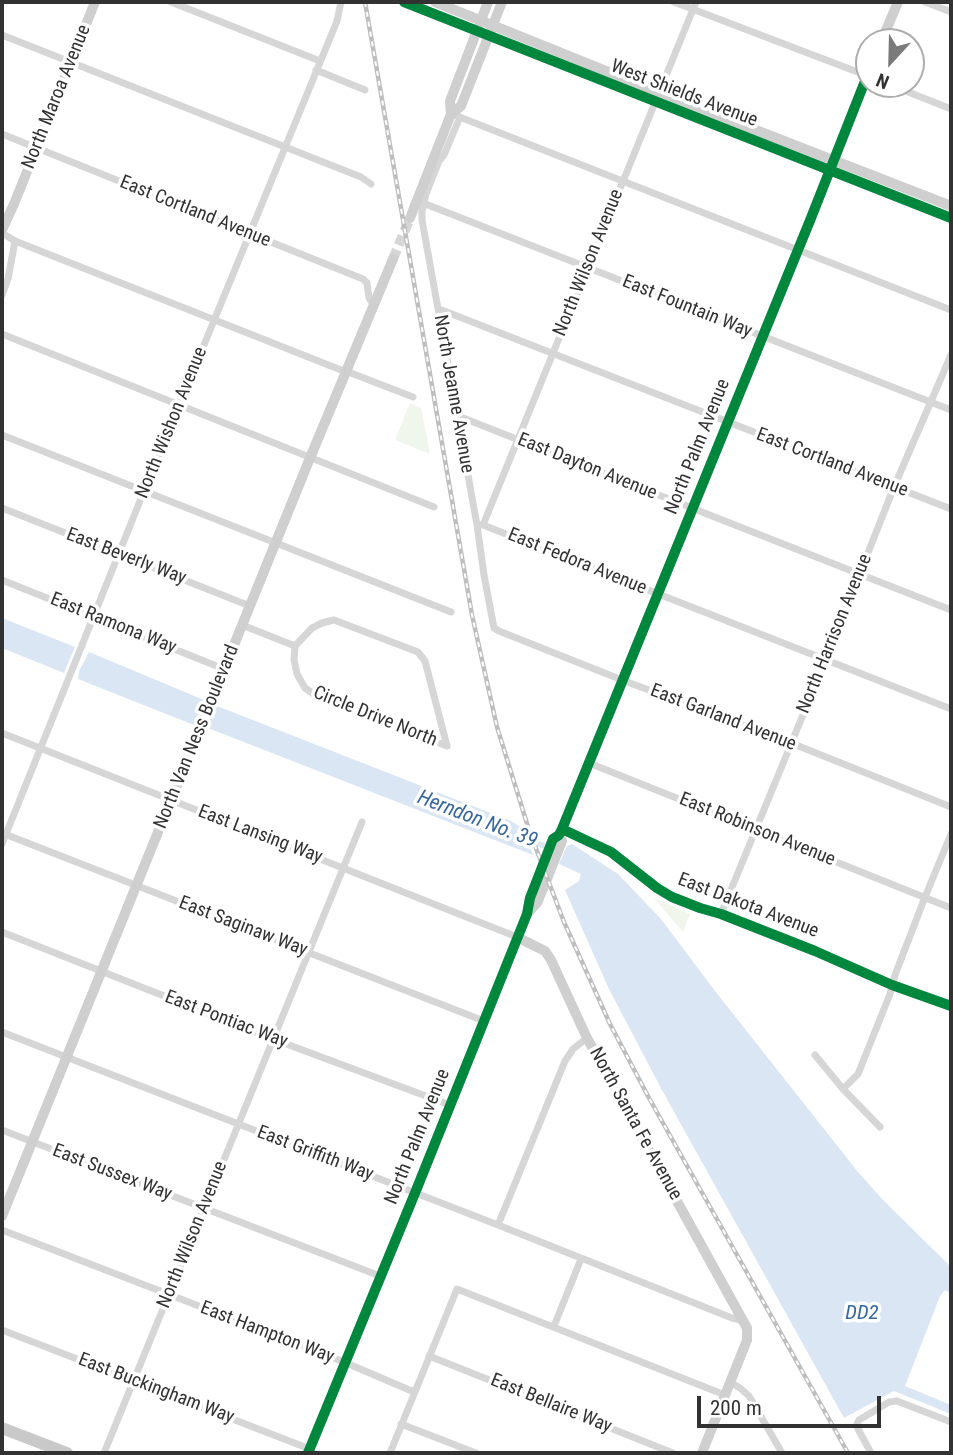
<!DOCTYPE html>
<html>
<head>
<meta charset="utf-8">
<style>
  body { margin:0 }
  #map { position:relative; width:953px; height:1455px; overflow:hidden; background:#fff; font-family:"Roboto Condensed",sans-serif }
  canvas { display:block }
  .frame { position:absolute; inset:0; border:4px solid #323232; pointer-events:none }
  .north { position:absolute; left:855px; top:28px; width:70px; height:70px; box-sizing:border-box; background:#fff; border:2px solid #adadad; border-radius:50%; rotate:202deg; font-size:19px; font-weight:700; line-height:28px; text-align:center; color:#323232 }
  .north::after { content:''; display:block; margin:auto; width:24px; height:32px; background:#7a7a7a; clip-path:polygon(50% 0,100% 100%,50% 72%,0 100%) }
  .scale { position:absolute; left:697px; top:1396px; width:184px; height:32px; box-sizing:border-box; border:4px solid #323232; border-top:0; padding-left:9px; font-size:21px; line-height:24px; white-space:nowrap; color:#323232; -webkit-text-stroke:5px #fff; paint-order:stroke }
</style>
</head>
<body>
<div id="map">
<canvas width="953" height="1455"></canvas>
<div class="frame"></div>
<div class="north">N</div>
<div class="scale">200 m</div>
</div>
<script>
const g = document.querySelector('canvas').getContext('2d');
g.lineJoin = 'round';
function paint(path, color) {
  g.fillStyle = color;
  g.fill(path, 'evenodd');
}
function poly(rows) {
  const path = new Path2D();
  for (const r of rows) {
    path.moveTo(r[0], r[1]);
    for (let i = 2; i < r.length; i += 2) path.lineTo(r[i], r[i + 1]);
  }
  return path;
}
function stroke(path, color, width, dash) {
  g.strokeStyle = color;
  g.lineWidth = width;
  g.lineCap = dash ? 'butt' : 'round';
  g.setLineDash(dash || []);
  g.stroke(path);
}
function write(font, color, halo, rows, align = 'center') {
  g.font = font + ' "Roboto Condensed",sans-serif';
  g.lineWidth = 7;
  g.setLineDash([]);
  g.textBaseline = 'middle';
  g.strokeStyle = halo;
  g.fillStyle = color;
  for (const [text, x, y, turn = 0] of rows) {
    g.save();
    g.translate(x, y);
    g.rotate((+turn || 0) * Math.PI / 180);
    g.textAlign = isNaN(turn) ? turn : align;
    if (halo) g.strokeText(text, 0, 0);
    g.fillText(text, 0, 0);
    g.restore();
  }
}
paint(poly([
  [410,403,421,408,430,454,395,440],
  [654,898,690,914,683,932]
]), '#f1f6ed');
paint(poly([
  [2,618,75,647,64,673,2,648],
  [89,652,204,700,194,725,78,679,79,671],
  [217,706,511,821,524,829,533,855,208,728,209,722],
  [572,844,618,874,661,919,715,991,858,1172,883,1200,951,1267,951,1294,945,1290,940,1296,905,1386,951,1405,951,1414,894,1391,844,1418,663,1092,609,989,565,890,579,881,581,874,559,864,567,846]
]), '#dae6f4');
stroke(poly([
  [522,837,544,846]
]), '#dae6f4', 6);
stroke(poly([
  [393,259,410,218]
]), '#d6d6d6', 10, [10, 5]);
stroke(poly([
  [171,2,320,61],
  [674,2,868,76],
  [925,2,951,12],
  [2,35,361,177,371,184],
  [316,70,365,90],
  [888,84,951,109],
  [457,116,951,310],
  [460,117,444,155,439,161,426,194,422,211,422,220,477,525,484,575,494,628,499,631,622,680,791,743,951,807],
  [2,134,363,279,367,283,369,298,373,304],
  [423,203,951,410],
  [2,233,15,241,341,370,351,373,413,397],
  [2,295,8,279,15,241],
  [439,309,951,509],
  [2,334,434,507],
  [458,416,951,610],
  [2,435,451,612],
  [2,508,250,606],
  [479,525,483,525,951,709],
  [483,525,696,2],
  [2,580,224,669],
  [242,625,295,646],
  [295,646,312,628,322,623,334,620,418,652,425,661,447,746],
  [295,646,294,660,297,674,305,688,318,697,447,746],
  [2,733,517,937],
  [589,763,951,908],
  [2,833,484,1021],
  [2,844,144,491,337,21,341,2],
  [721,914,826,659,894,487,951,355],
  [2,932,273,1039,450,1105],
  [2,1032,498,1225,732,1318,744,1321],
  [815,1055,843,1089,880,1127],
  [843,1089,858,1074,890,994,895,975,925,897,951,834],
  [2,1130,380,1276],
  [498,1225,565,1061,573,1049,587,1038],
  [2,1230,344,1362,414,1392],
  [554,1326,581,1259],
  [2,1330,310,1449],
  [429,1356,673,1453],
  [730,1382,740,1388,749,1396,782,1453],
  [401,1424,476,1453],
  [104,1453,362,822],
  [390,1453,457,1289,725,1395],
  [871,1453,858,1429,857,1424,859,1420,889,1402,897,1401,951,1422]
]), '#d6d6d6', 7);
stroke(poly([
  [404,2,951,218],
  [435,2,658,92,951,206],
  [881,42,898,2],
  [451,114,461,106,502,2],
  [410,218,451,114,450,101,488,2],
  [2,230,14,204,95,2],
  [562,829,611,852,657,888,672,897,700,908,721,914,815,951,892,985,951,1006],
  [527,914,537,903,547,879,562,841,559,835],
  [517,937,545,951,551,960,587,1038,747,1328,747,1340,702,1453],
  [2,1216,310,458,393,259],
  [308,1453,415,1193,527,914,530,898,553,839,559,835,562,829,811,218,869,71]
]), '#cfcfcf', 10);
stroke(poly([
  [2,1428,67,1453]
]), '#c9c9c9', 12);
const rail = poly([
  [365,2,472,615,497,727,529,830,564,922,610,1024,649,1098,848,1453]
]);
stroke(rail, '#bebebe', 4.5);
stroke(rail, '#fff', 2, [5]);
stroke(poly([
  [404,2,951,218],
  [562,829,611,852,657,888,672,897,700,908,721,914,815,951,892,985,951,1006],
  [308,1453,415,1193,527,914,530,898,553,839,559,835,562,829,811,218,869,71]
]), '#00873e', 10);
write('19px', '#323232', '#fff', [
  ["West Shields Avenue",684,94,21],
  ["North Maroa Avenue",57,97,-68],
  ["East Cortland Avenue",195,212,22],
  ["North Wilson Avenue",589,263,-68],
  ["East Fountain Way",687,307,22],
  ["North Jeanne Avenue",453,394,80],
  ["North Wishon Avenue",172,423,-68],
  ["North Palm Avenue",698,447,-68],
  ["East Cortland Avenue",832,463,21],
  ["East Dayton Avenue",587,467,22],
  ["East Beverly Way",126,557,21],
  ["East Fedora Avenue",577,562,22],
  ["East Ramona Way",113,624,22],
  ["North Harrison Avenue",835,634,-68],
  ["Circle Drive North",375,717,22],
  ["East Garland Avenue",723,718,21],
  ["North Van Ness Boulevard",197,737,-68],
  ["East Robinson Avenue",757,830,22],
  ["East Lansing Way",260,835,21],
  ["East Dakota Avenue",748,906,21],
  ["East Saginaw Way",243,927,21],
  ["East Pontiac Way",226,1020,21],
  ["North Santa Fe Avenue",635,1124,61],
  ["North Palm Avenue",418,1137,-68],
  ["East Griffith Way",315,1154,21],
  ["East Sussex Way",112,1173,21],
  ["North Wilson Avenue",193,1235,-68],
  ["East Hampton Way",267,1333,21],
  ["East Buckingham Way",156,1389,21],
  ["East Bellaire Way",551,1404,22]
]);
write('italic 21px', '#37679c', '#fff', [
  ["Herndon No. 39",477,820,21],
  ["DD2",862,1314]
]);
</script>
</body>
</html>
